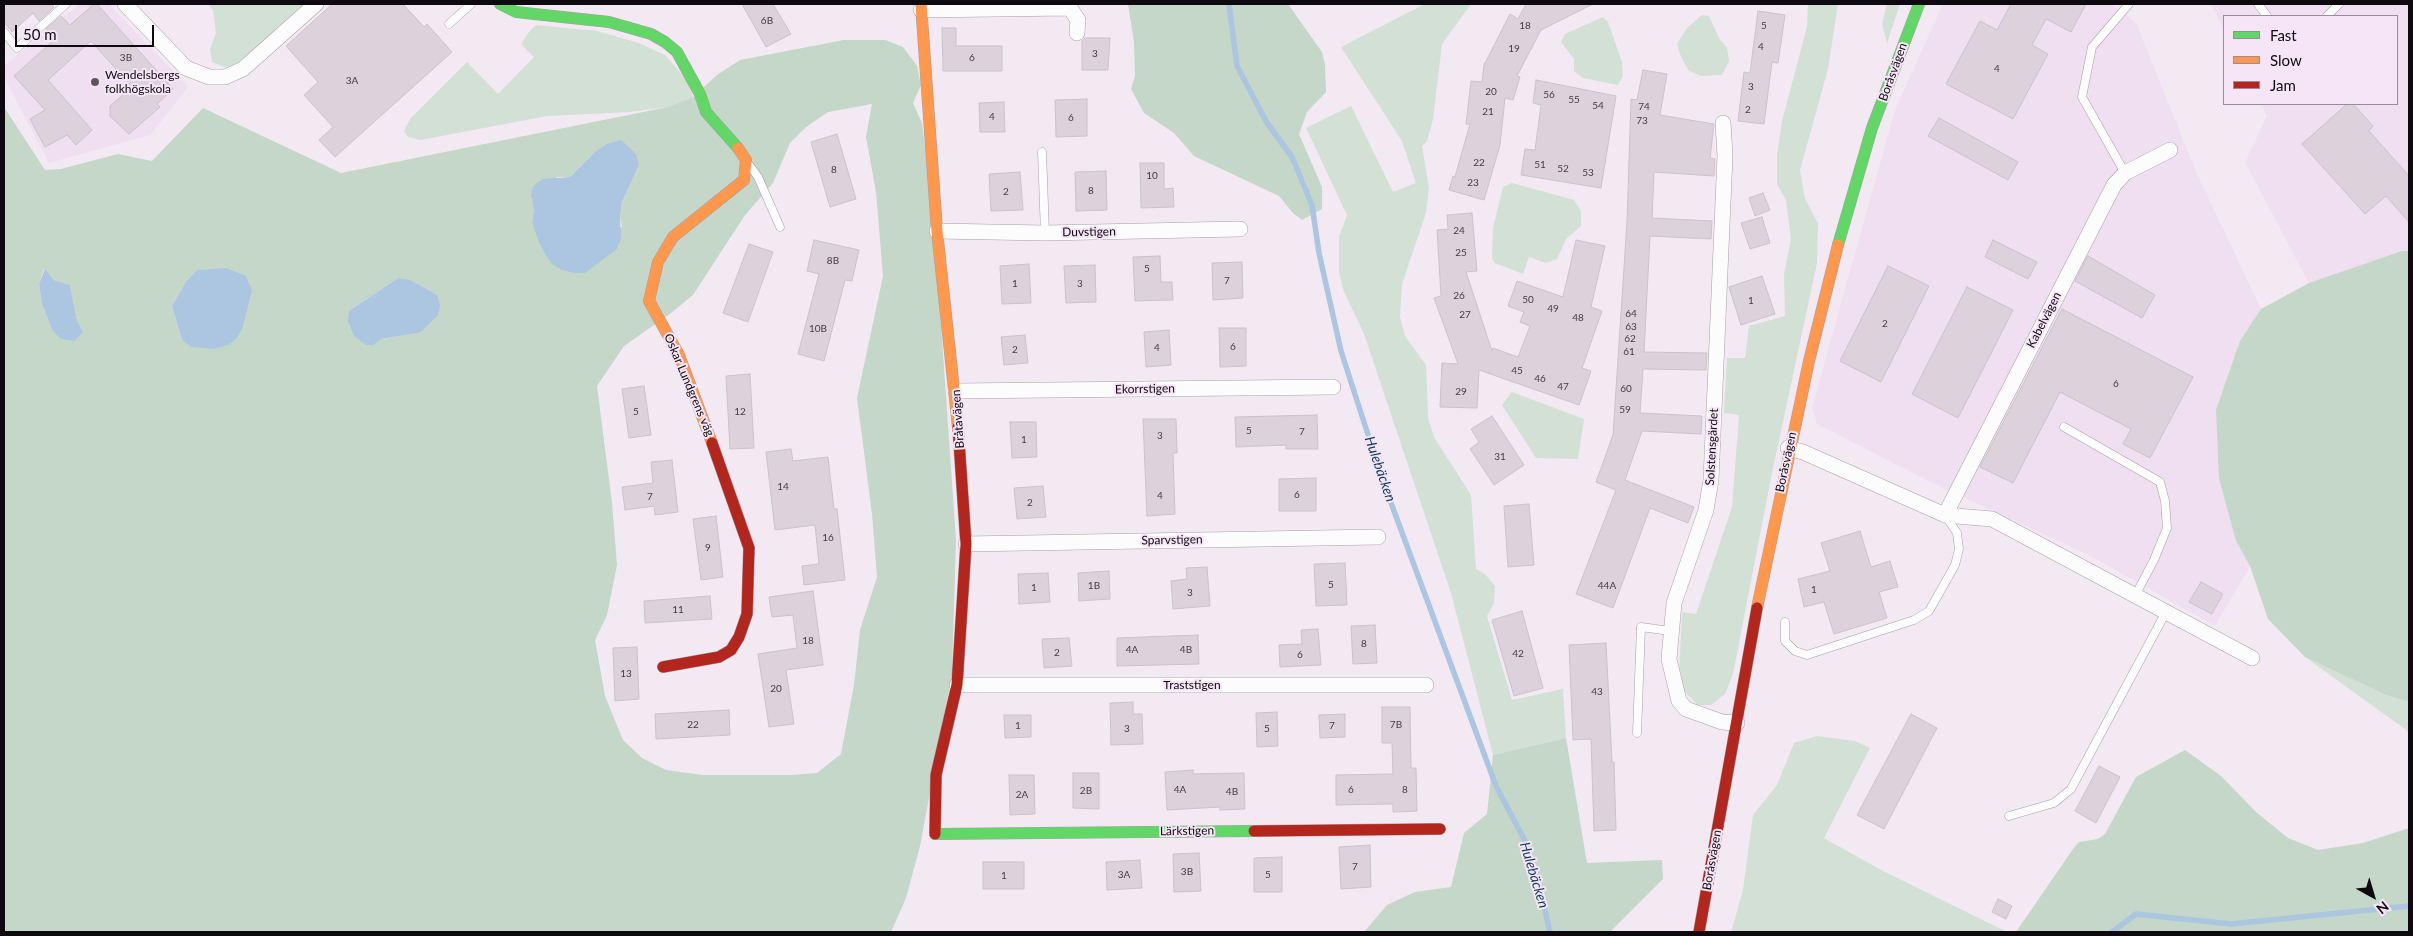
<!DOCTYPE html>
<html>
<head>
<meta charset="utf-8">
<style>
  body { margin:0 }
  #map { position:relative; width:2413px; height:936px; overflow:hidden; background:#f2e9f2; font-family:Lato,sans-serif }
  canvas { display:block }
  .frame { position:absolute; inset:0; border:5px solid #0e090f; pointer-events:none }
  .legend { position:absolute; left:2223px; top:15px; width:175px; height:90px; box-sizing:border-box; background:#f5e5f6; border:1px solid #998d9a; margin:0; padding:6px 9px; list-style:none; font-size:15px; color:#0e090f }
  .legend li { display:flex; align-items:center; gap:10px; height:25px }
  .legend b { width:25px; border:1px solid #998d9a }
  .north { position:absolute; left:2348px; top:871px; width:50px; height:50px; -webkit-text-stroke:4px #f5e5f6; paint-order:stroke; rotate:141deg; font-size:14px; font-weight:700; line-height:20px; text-align:center; color:#0e090f }
  .north::after { content:''; display:block; margin:auto; width:18px; height:22px; background:#0e090f; clip-path:polygon(50% 0,100% 100%,50% 72%,0 100%) }
  .scale { position:absolute; left:15px; top:25px; width:139px; height:22px; box-sizing:border-box; border:2px solid #0e090f; border-top:0; padding-left:6px; font-size:15px; line-height:18px; white-space:nowrap; color:#0e090f; -webkit-text-stroke:4px #f5e5f6; paint-order:stroke }
</style>
</head>
<body>
<div id="map">
<canvas width="2413" height="936"></canvas>
<div class="frame"></div>
<ul class="legend">
<li><b style="height:6px;background:#63d668"></b>Fast</li>
<li><b style="height:6px;background:#ff974d"></b>Slow</li>
<li><b style="height:6px;background:#b3261e"></b>Jam</li>
</ul>
<div class="north">N</div>
<div class="scale">50 m</div>
</div>
<script>
const g = document.querySelector('canvas').getContext('2d');
g.lineJoin = 'round';
function paint(path, color) {
  g.fillStyle = color;
  g.fill(path, 'evenodd');
}
function poly(rows) {
  const path = new Path2D();
  for (const r of rows) {
    path.moveTo(r[0], r[1]);
    for (let i = 2; i < r.length; i += 2) path.lineTo(r[i], r[i + 1]);
  }
  return path;
}
function stroke(path, color, width, dash) {
  g.strokeStyle = color;
  g.lineWidth = width;
  g.lineCap = dash ? 'butt' : 'round';
  g.setLineDash(dash || []);
  g.stroke(path);
}
function write(font, color, halo, rows, align = 'center') {
  g.font = font + ' Lato,sans-serif';
  g.lineWidth = 4;
  g.setLineDash([]);
  g.textBaseline = 'middle';
  g.strokeStyle = halo;
  g.fillStyle = color;
  for (const [text, x, y, turn = 0] of rows) {
    g.save();
    g.translate(x, y);
    g.rotate((+turn || 0) * Math.PI / 180);
    g.textAlign = isNaN(turn) ? turn : align;
    if (halo) g.strokeText(text, 0, 0);
    g.fillText(text, 0, 0);
    g.restore();
  }
}
paint(poly([
  [80,4,109,4,188,87,150,135,49,163,4,77,4,66],
  [1943,4,2112,4,2136,23,2196,172,2261,309,2240,341,2236,541,2250,566,2215,626,2089,555,1935,484,1817,424,1812,408,1895,110],
  [2211,4,2409,4,2409,251,2309,283,2245,162,2267,116,2261,104,2397,104,2397,16,2224,16,2224,30]
]), '#efdff0');
paint(poly([
  [208,4,306,4,235,65,225,67,212,62,210,49,216,33,213,10],
  [1425,4,1471,4,1442,44,1433,119,1427,141,1422,146,1429,188,1426,213,1402,284,1400,317,1405,336,1426,365,1428,418,1434,437,1471,495,1476,569,1485,574,1495,586,1494,603,1487,616,1512,700,1563,689,1566,738,1493,755,1451,593,1364,334,1344,292,1339,273,1339,237,1347,215,1306,128,1351,106,1393,192,1416,183,1402,141,1341,47],
  [1808,4,1838,4,1828,69,1800,170,1805,199,1818,223,1817,263,1772,473,1733,674,1725,694,1711,705,1698,705,1683,690,1679,676,1682,612,1696,614,1732,507,1739,415,1724,413,1727,358,1745,358,1749,326,1785,316,1784,274,1791,239,1786,200,1777,184,1777,155,1782,121,1807,27],
  [1887,4,1900,4,1887,43,1882,24],
  [1702,15,1709,16,1719,38,1727,48,1729,61,1722,75,1701,76,1689,71,1681,57,1677,44,1687,28],
  [1603,17,1608,22,1622,62,1623,76,1618,85,1583,78,1574,71,1574,59,1561,42,1565,34],
  [536,25,597,31,639,43,665,55,687,80,693,97,668,107,630,112,547,116,421,140,408,137,404,131,410,119,467,62,498,94,534,57,521,44,529,32],
  [1512,183,1574,200,1581,211,1581,226,1566,239,1557,259,1546,263,1529,257,1523,274,1495,263,1492,258,1493,228,1503,187],
  [1512,392,1584,419,1578,459,1536,458,1502,405],
  [2305,657,2386,695,2409,702,2409,732],
  [1817,736,1855,741,1870,748,1824,838,1881,870,2007,932,1731,932,1743,890,1753,815,1777,785,1794,743]
]), '#d3e0d5');
paint(poly([
  [1128,4,1288,4,1322,52,1325,65,1326,92,1307,112,1299,134,1322,187,1322,209,1302,220,1293,213,1279,196,1194,156,1174,133,1144,113,1131,89,1135,76,1134,42],
  [844,40,885,40,903,47,917,66,921,85,913,103,922,123,933,210,956,540,952,674,920,846,906,898,891,932,4,932,4,107,45,170,61,169,118,154,152,161,203,108,341,173,668,107,693,97,717,75,740,60],
  [872,104,866,137,876,192,883,276,857,398,872,514,877,577,860,630,854,685,841,754,817,773,791,775,703,775,666,770,642,758,623,740,605,696,595,640,607,615,617,565,612,503,597,386,624,346,671,313,693,295,745,215,773,183,790,143,806,127,828,112],
  [595,152,639,165,622,202,620,217,622,227,542,250,532,222,534,209,557,177,570,177],
  [44,269,54,280,70,285,77,320,83,332,52,330,42,304,39,284],
  [197,270,252,291,243,327,182,340,172,306,187,280],
  [398,278,437,295,397,336,381,339,349,311],
  [2402,251,2409,251,2409,702,2386,695,2305,657,2268,619,2250,566,2236,541,2219,478,2216,410,2240,341,2261,309,2309,283],
  [1566,738,1587,863,1662,860,1663,879,1610,932,1364,932,1387,905,1415,892,1451,887,1464,833,1487,814,1493,755],
  [2185,750,2221,776,2256,812,2288,838,2318,850,2363,843,2409,828,2409,932,2016,932,2073,849,2079,842,2098,839,2105,834,2136,777]
]), '#c4d7c8');
paint(poly([
  [621,140,636,154,639,165,622,202,620,217,621,238,617,249,585,273,575,273,562,270,552,264,542,250,537,237,532,222,534,209,531,195,533,186,543,179,570,177,595,152,607,144],
  [226,268,246,276,252,291,243,327,236,339,228,345,214,349,192,347,182,340,172,306,187,280,197,270],
  [45,269,54,280,70,285,77,320,83,332,74,341,61,339,52,330,42,304,39,284],
  [398,278,410,280,437,295,440,305,438,315,421,332,381,339,373,345,366,345,354,336,348,321,349,311]
]), '#acc5e0');
stroke(poly([
  [1229,4,1237,66,1267,123,1292,157,1312,205,1319,253,1341,351,1384,484,1496,786,1525,841,1542,897,1550,932],
  [2112,932,2136,914,2231,924,2409,906]
]), '#acc5e0', 5.5);
const building = poly([
  [4,4,51,4,54,7,39,21,33,13,12,32,4,22,4,4],
  [94,4,97,4,173,89,157,104,160,107,129,134,110,116,110,106,132,87,91,41,48,80,92,130,76,145,67,135,45,147,30,119,45,110,14,76,55,39,46,29,61,16,70,25,94,4],
  [332,4,403,4,424,27,427,24,452,52,335,157,319,140,333,127,304,95,318,82,286,46,332,4],
  [742,4,773,4,791,34,766,47,742,4],
  [1526,4,1593,4,1541,30,1517,76,1520,77,1513,100,1505,98,1500,145,1484,200,1449,190,1453,176,1455,177,1470,124,1466,124,1471,81,1482,82,1484,65,1510,14,1518,19,1526,4],
  [2011,4,2086,4,2071,32,2046,19,2032,45,2048,54,2013,119,1946,84,1980,21,1997,30,2011,4],
  [1758,11,1785,15,1778,63,1772,62,1764,124,1738,121,1744,72,1750,73,1758,11],
  [942,28,956,28,956,46,1002,46,1002,71,943,71,942,28],
  [1085,38,1110,38,1108,70,1082,70,1082,41,1085,38],
  [1643,70,1667,74,1660,115,1714,124,1710,158,1715,159,1714,176,1654,172,1652,218,1712,221,1711,239,1650,236,1644,352,1707,353,1706,370,1643,369,1640,413,1702,416,1701,434,1642,431,1625,480,1694,507,1688,523,1650,508,1613,608,1576,594,1616,490,1596,482,1613,435,1627,222,1631,99,1637,100,1643,70],
  [1536,80,1616,96,1601,188,1521,175,1525,149,1535,150,1541,105,1533,103,1536,80],
  [1087,99,1087,136,1056,137,1055,100,1087,99],
  [1004,102,1005,132,980,132,979,103,1004,102],
  [2347,104,2353,104,2373,126,2369,131,2409,176,2409,222,2386,196,2365,214,2302,144,2347,104],
  [1939,118,2018,162,2008,180,1928,136,1939,118],
  [837,134,856,199,830,207,811,142,837,134],
  [1140,163,1164,163,1164,189,1173,188,1174,207,1141,208,1140,163],
  [1106,171,1107,210,1076,211,1075,172,1106,171],
  [1020,172,1023,210,991,211,989,174,1020,172],
  [1763,193,1770,210,1755,216,1749,198,1763,193],
  [1472,213,1477,271,1466,272,1492,351,1493,348,1518,357,1530,326,1520,322,1524,312,1508,306,1517,281,1563,297,1576,240,1605,246,1591,307,1602,311,1582,368,1591,371,1579,405,1479,370,1477,408,1440,407,1442,363,1458,364,1434,298,1441,296,1437,230,1448,229,1447,215,1472,213],
  [1762,217,1770,243,1750,249,1741,223,1762,217],
  [814,240,859,250,852,281,845,280,824,361,798,354,819,274,807,271,814,240],
  [1993,240,2037,262,2028,279,1985,257,1993,240],
  [749,244,773,252,748,322,723,313,749,244],
  [1160,256,1161,282,1172,282,1173,300,1135,301,1133,257,1160,256],
  [2088,256,2155,295,2142,318,2075,281,2088,256],
  [1242,262,1243,298,1213,300,1212,263,1242,262],
  [1029,264,1031,303,1002,304,1000,266,1029,264],
  [1095,265,1096,302,1066,303,1064,266,1095,265],
  [1888,266,1929,286,1881,382,1840,361,1888,266],
  [1762,276,1775,314,1741,325,1729,287,1762,276],
  [1967,287,2013,310,1958,418,1912,394,1967,287],
  [2062,309,2193,377,2150,458,2123,444,2131,429,2060,392,2013,483,1980,467,2062,309],
  [1219,328,1246,328,1246,366,1220,367,1219,328],
  [1169,330,1171,365,1146,367,1144,332,1169,330],
  [1025,335,1028,363,1004,365,1001,337,1025,335],
  [750,374,754,448,730,449,726,376,750,374],
  [644,386,651,435,629,438,622,389,644,386],
  [1317,415,1318,449,1286,449,1286,445,1236,447,1235,417,1317,415],
  [1492,416,1524,465,1494,485,1470,449,1479,442,1471,429,1492,416],
  [1143,419,1176,419,1177,453,1173,453,1175,514,1147,516,1143,419],
  [1010,422,1036,422,1037,457,1012,458,1010,422],
  [791,449,793,461,828,457,834,509,837,509,845,580,804,585,802,566,819,564,815,525,775,530,766,452,791,449],
  [672,460,678,512,655,515,654,506,625,510,622,487,653,483,651,462,672,460],
  [1316,478,1316,511,1279,511,1279,479,1316,478],
  [1043,486,1046,517,1017,519,1014,488,1043,486],
  [1529,504,1534,565,1508,567,1504,506,1529,504],
  [716,516,723,577,701,580,693,519,716,516],
  [1860,531,1871,567,1890,561,1898,587,1879,592,1887,618,1834,634,1824,602,1804,607,1798,579,1830,571,1821,543,1860,531],
  [1345,563,1347,605,1316,606,1314,564,1345,563],
  [1207,567,1210,606,1173,609,1171,581,1187,579,1186,568,1207,567],
  [1109,571,1110,599,1079,601,1078,573,1109,571],
  [1048,573,1050,602,1019,604,1018,574,1048,573],
  [2201,582,2223,594,2212,614,2189,602,2201,582],
  [813,591,823,665,786,670,794,724,769,727,758,654,797,648,793,615,772,617,769,597,813,591],
  [710,596,712,619,645,623,644,601,710,596],
  [1522,611,1543,688,1514,696,1492,620,1522,611],
  [1375,625,1377,663,1353,664,1351,626,1375,625],
  [1318,629,1321,665,1280,667,1279,645,1302,644,1301,630,1318,629],
  [1198,635,1199,664,1117,666,1117,638,1198,635],
  [1069,638,1072,666,1044,668,1042,639,1069,638],
  [1606,643,1612,762,1614,762,1616,830,1594,831,1591,739,1573,740,1569,645,1606,643],
  [637,647,639,699,615,701,613,648,637,647],
  [1133,702,1133,714,1142,714,1143,744,1111,745,1110,703,1133,702],
  [1382,707,1410,707,1411,768,1416,768,1417,811,1393,812,1393,804,1336,805,1336,775,1393,774,1392,743,1382,743,1382,707],
  [729,710,730,735,656,739,655,714,729,710],
  [1277,712,1278,746,1257,747,1256,713,1277,712],
  [1345,714,1345,737,1320,738,1319,715,1345,714],
  [1911,714,1937,728,1884,829,1857,815,1911,714],
  [1004,715,1031,715,1031,737,1005,738,1004,715],
  [2099,766,2120,777,2096,823,2075,811,2099,766],
  [1193,770,1193,774,1244,773,1245,809,1220,810,1220,807,1167,810,1165,772,1193,770],
  [1073,773,1099,773,1099,809,1073,808,1073,773],
  [1009,775,1034,775,1035,814,1010,815,1009,775],
  [1370,845,1371,887,1341,889,1339,847,1370,845],
  [1199,853,1201,891,1174,892,1173,854,1199,853],
  [1282,857,1282,892,1254,892,1254,858,1282,857],
  [1140,860,1142,888,1107,890,1106,862,1140,860],
  [983,862,1024,862,1024,889,983,889,983,862],
  [1998,899,2012,906,2006,919,1992,912,1998,899]
]);
paint(building, '#ddd1dc');
stroke(building, '#cac3ca', 1);
const lane = poly([
  [2258,4,2267,16],
  [2327,16,2339,4],
  [449,24,471,4],
  [4,32,17,48,66,4],
  [1042,152,1045,233],
  [750,166,758,177,780,227],
  [2125,173,2082,97,2092,47,2129,4],
  [2064,427,2160,482,2165,501,2167,528,2154,560,2135,596],
  [1785,622,1785,641,1795,651,1807,655,1914,620,1929,611,1955,565,1959,549,1957,533,1945,515],
  [1637,733,1641,627,1670,631],
  [2009,816,2054,803,2071,789,2166,612]
]);
const street = poly([
  [125,4,186,68,209,77,225,77,243,69,316,4],
  [921,10,1070,8,1078,20,1077,33],
  [1723,123,1725,156,1711,480,1706,510,1674,603,1669,659,1679,701,1686,709,1722,722,1737,723],
  [937,231,1045,233,1240,229],
  [956,391,1333,387],
  [1788,448,1803,452,1945,515,1992,519,2252,658],
  [1945,515,2114,185,2125,173,2170,150],
  [966,544,1378,537],
  [957,685,1426,685]
]);
const fast = poly([
  [500,4,516,12,609,22,651,34,665,42,677,52,700,94,706,112,738,148],
  [1838,245,1872,128,1919,4],
  [935,834,1254,831]
]);
const slow = poly([
  [921,4,937,231,958,427],
  [712,443,679,355,649,301,658,262,673,237,744,180,746,160,738,148],
  [1757,608,1809,361,1838,245]
]);
const jam = poly([
  [663,667,719,657,731,650,739,637,747,614,749,548,712,443],
  [1254,831,1440,829],
  [935,834,936,775,957,685,966,544,958,427],
  [1699,932,1757,608]
]);
stroke(lane, '#a7a0a7', 9);
stroke(street, '#a7a0a7', 16);
stroke(fast, '#a7a0a7', 12);
stroke(slow, '#a7a0a7', 12);
stroke(jam, '#a7a0a7', 12);
stroke(lane, '#fdfcfd', 8);
stroke(street, '#fdfcfd', 15);
stroke(fast, '#63d668', 11);
stroke(slow, '#ff974d', 11);
stroke(jam, '#b3261e', 11);
for (const [x, y, r, color] of [
  [95,82,5,"#5e575e"]
]) {
  const dot = new Path2D();
  dot.arc(x, y, r, 0, 2 * Math.PI);
  g.fillStyle = color;
  g.fill(dot);
  stroke(dot, '#f5e5f6', 2);
}
write('10px', '#433c43', null, [
  ["6B",767,21],
  ["18",1525,26],
  ["5",1764,26],
  ["4",1761,47],
  ["19",1514,49],
  ["3",1095,54],
  ["3B",126,58],
  ["6",972,58],
  ["4",1997,69],
  ["3A",352,81],
  ["3",1751,87],
  ["20",1491,92],
  ["56",1549,95],
  ["55",1574,100],
  ["54",1598,106],
  ["74",1644,107],
  ["2",1748,110],
  ["21",1488,112],
  ["4",992,117],
  ["6",1071,118],
  ["73",1642,121],
  ["22",1479,163],
  ["51",1540,165],
  ["52",1563,169],
  ["8",834,170],
  ["53",1588,173],
  ["10",1152,176],
  ["23",1473,183],
  ["8",1091,191],
  ["2",1006,192],
  ["24",1459,231],
  ["25",1461,253],
  ["8B",833,261],
  ["5",1147,269],
  ["7",1227,281],
  ["1",1015,284],
  ["3",1080,284],
  ["26",1459,296],
  ["50",1528,300],
  ["1",1751,301],
  ["49",1553,309],
  ["64",1631,314],
  ["27",1465,315],
  ["48",1578,318],
  ["2",1885,324],
  ["63",1631,327],
  ["10B",818,329],
  ["62",1630,339],
  ["6",1233,347],
  ["4",1157,348],
  ["2",1015,350],
  ["61",1629,352],
  ["45",1517,371],
  ["46",1540,379],
  ["6",2116,384],
  ["47",1563,387],
  ["60",1626,389],
  ["29",1461,392],
  ["59",1625,410],
  ["5",636,412],
  ["12",740,412],
  ["5",1249,431],
  ["7",1302,432],
  ["3",1160,436],
  ["1",1024,440],
  ["31",1500,457],
  ["14",783,487],
  ["6",1297,495],
  ["4",1160,496],
  ["7",650,497],
  ["2",1030,503],
  ["16",828,538],
  ["9",708,548],
  ["5",1331,585],
  ["1B",1094,586],
  ["44A",1607,586],
  ["1",1034,588],
  ["1",1814,590],
  ["3",1190,593],
  ["11",678,610],
  ["18",808,641],
  ["8",1364,644],
  ["4A",1132,650],
  ["4B",1186,650],
  ["2",1057,653],
  ["42",1518,654],
  ["6",1300,655],
  ["13",626,674],
  ["20",776,689],
  ["43",1597,692],
  ["22",693,725],
  ["7B",1396,725],
  ["1",1018,726],
  ["7",1332,726],
  ["3",1127,729],
  ["5",1267,729],
  ["4A",1180,790],
  ["6",1351,790],
  ["8",1405,790],
  ["2B",1086,791],
  ["4B",1232,792],
  ["2A",1022,795],
  ["7",1355,867],
  ["3B",1187,872],
  ["3A",1124,875],
  ["5",1268,875],
  ["1",1004,876]
]);
write('12px', '#0e090f', '#f5e5f6', [
  ["Boråsvägen",1893,72,-70],
  ["Duvstigen",1089,232,-1],
  ["Kabelvägen",2044,320,-63],
  ["Oskar Lundgrens väg",689,385,67],
  ["Ekorrstigen",1145,389,-1],
  ["Bråtavägen",958,419,-94],
  ["Solstensgärdet",1712,447,-87],
  ["Boråsvägen",1786,462,-78],
  ["Sparvstigen",1172,540,-1],
  ["Traststigen",1192,685],
  ["Lärkstigen",1187,831,-1],
  ["Boråsvägen",1712,860,-80]
]);
write('12px', '#0e090f', '#f5e5f6', [
  ["Wendelsbergs",105,75],
  ["folkhögskola",105,89]
], 'left');
write('italic 14px', '#0e3c5e', '#f5e5f6', [
  ["Hulebäcken",1380,469,71],
  ["Hulebäcken",1534,875,73]
]);
</script>
</body>
</html>
